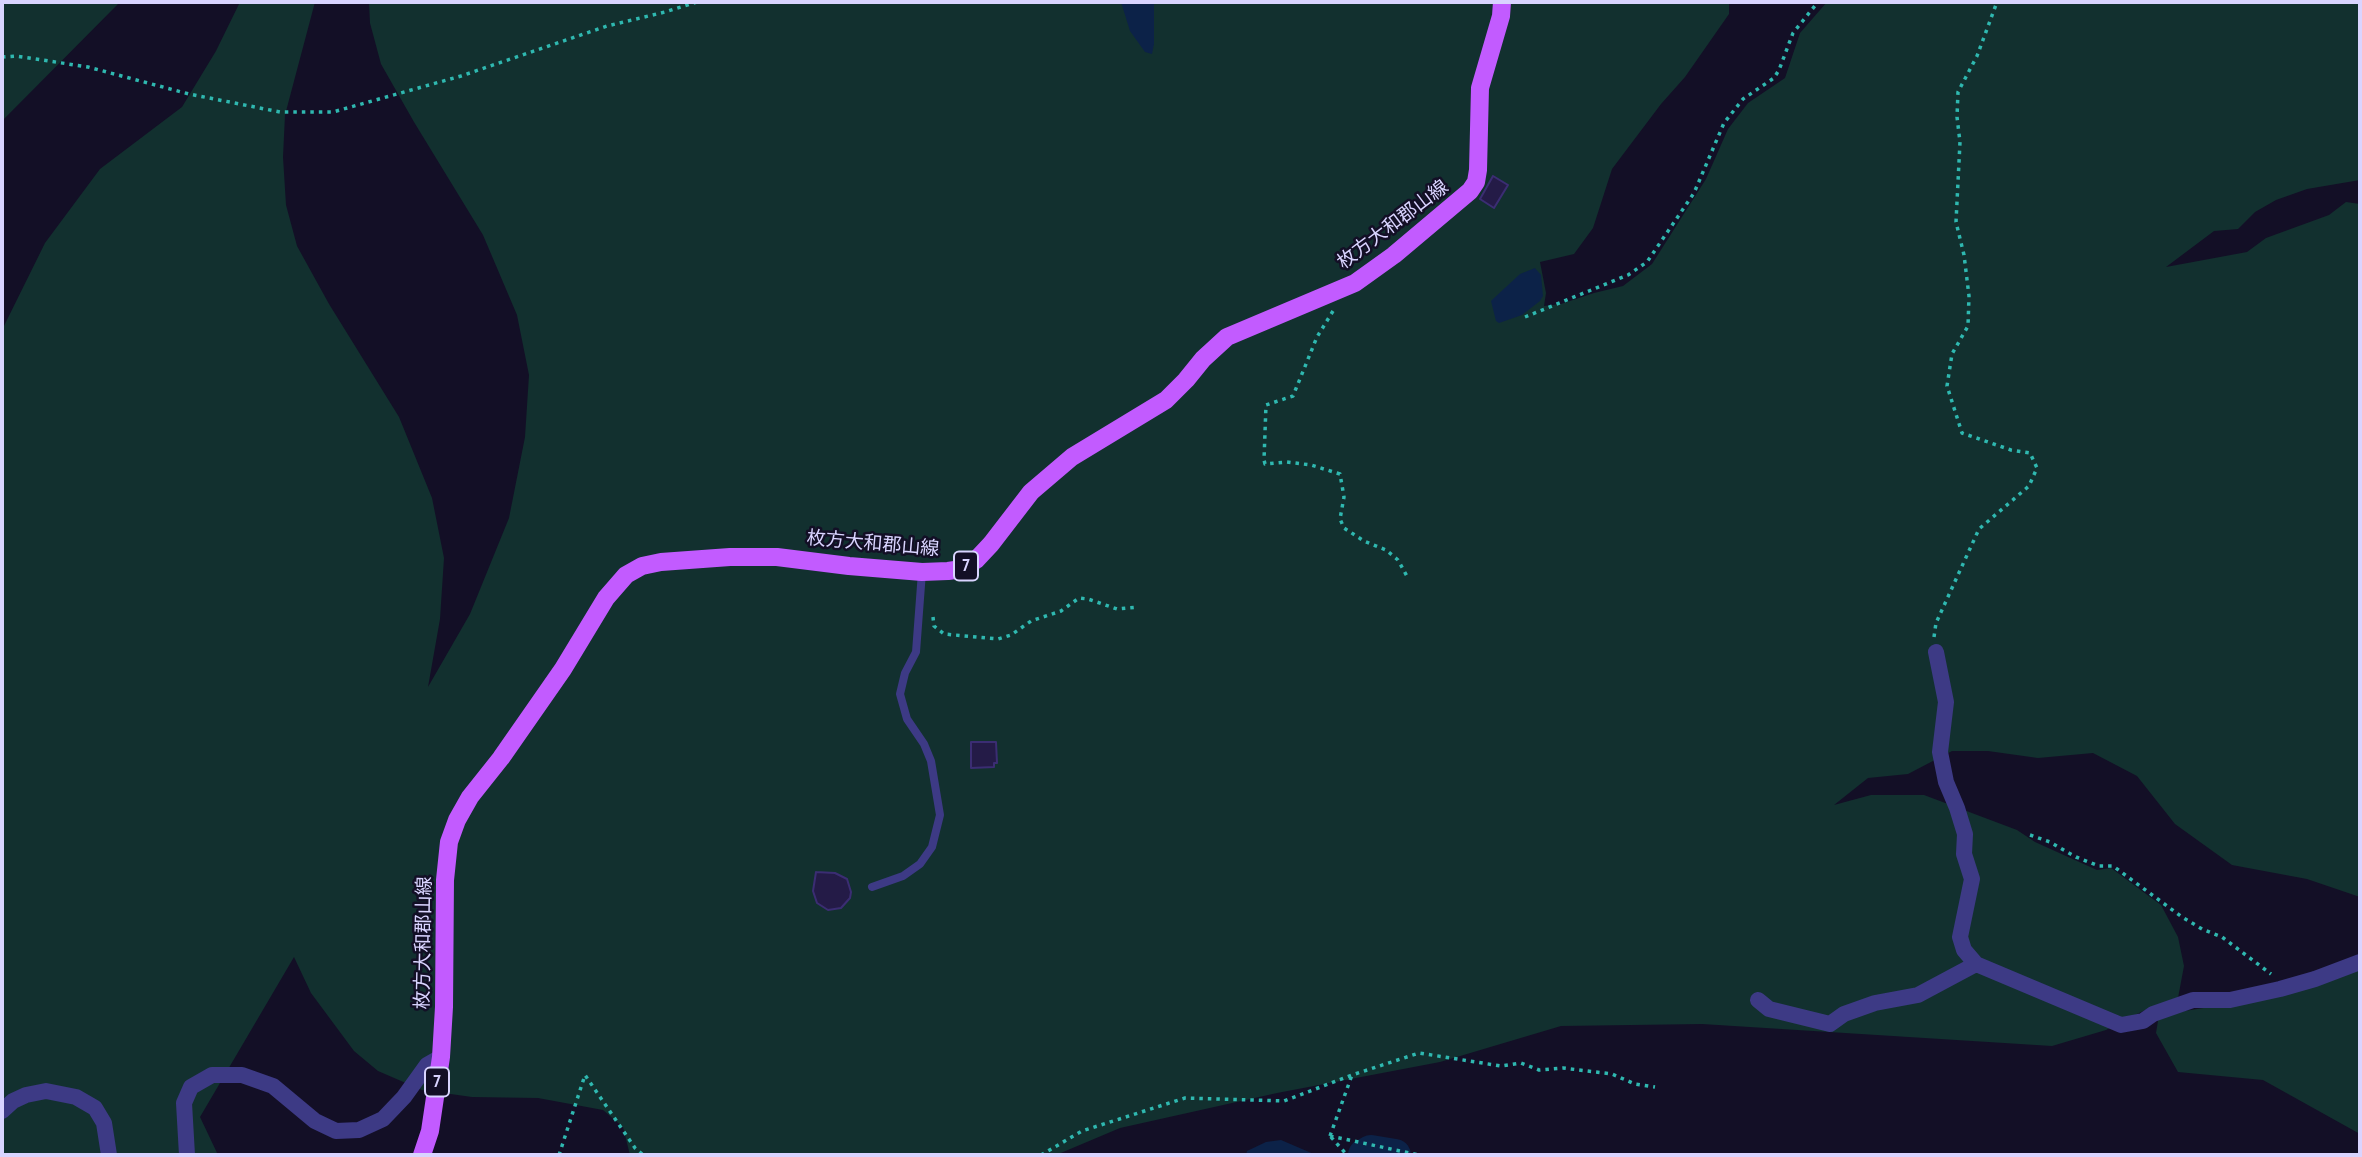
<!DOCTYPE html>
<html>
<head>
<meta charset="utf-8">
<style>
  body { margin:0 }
  #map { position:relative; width:2362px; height:1157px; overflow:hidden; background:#130f26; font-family:"PT Sans Narrow",sans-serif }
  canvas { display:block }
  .frame { position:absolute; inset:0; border:4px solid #d9d4ff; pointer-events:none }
</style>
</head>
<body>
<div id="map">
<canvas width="2362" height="1157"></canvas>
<div class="frame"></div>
</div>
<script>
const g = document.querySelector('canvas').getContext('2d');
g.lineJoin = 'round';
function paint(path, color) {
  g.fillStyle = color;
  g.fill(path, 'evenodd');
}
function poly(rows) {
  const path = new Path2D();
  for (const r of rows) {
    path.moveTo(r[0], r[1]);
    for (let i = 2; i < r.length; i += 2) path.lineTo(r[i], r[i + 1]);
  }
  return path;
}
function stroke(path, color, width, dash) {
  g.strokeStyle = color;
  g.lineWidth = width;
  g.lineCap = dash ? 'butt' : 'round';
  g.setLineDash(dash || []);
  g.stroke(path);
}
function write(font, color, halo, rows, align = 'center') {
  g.font = font + ' "PT Sans Narrow","Noto Sans JP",sans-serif';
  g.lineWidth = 5;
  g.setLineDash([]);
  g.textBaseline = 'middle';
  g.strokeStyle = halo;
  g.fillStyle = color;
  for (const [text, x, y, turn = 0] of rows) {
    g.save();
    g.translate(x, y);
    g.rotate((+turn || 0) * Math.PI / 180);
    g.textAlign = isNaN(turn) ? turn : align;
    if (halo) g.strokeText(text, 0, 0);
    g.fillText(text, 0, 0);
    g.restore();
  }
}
paint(poly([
  [2,2,120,2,2,121],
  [240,2,315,2,285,115,283,157,286,205,297,246,329,304,399,417,432,498,444,558,440,619,428,687,470,614,509,518,525,437,529,375,517,315,483,235,414,122,381,64,370,23,369,2,1729,2,1729,14,1685,77,1661,104,1612,169,1593,228,1574,254,1540,262,1546,293,1544,306,1561,304,1594,293,1623,286,1652,264,1706,179,1728,129,1748,103,1785,78,1800,33,1827,2,2360,2,2360,180,2307,189,2276,200,2255,212,2238,229,2214,231,2166,267,2247,252,2266,238,2329,215,2346,202,2360,204,2360,897,2307,879,2232,865,2175,824,2137,776,2093,753,2038,758,1988,751,1952,751,1908,774,1868,778,1834,805,1871,795,1924,795,2017,830,2035,842,2097,870,2111,868,2161,905,2178,937,2184,966,2178,998,2143,1011,2106,1030,2052,1046,1702,1024,1561,1026,1440,1062,1277,1093,1120,1128,1056,1155,630,1155,623,1127,603,1110,538,1098,472,1097,422,1090,378,1071,354,1051,311,993,294,957,200,1117,218,1155,2,1155,2,330,45,243,100,169,182,107,216,51],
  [2360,967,2360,1134,2263,1080,2178,1072,2156,1033,2159,1015,2267,998]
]), '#12302f');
paint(poly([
  [1121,2,1154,2,1154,44,1152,54,1145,52,1130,31],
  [1535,268,1541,275,1543,296,1540,301,1522,315,1499,323,1496,321,1491,301,1493,299,1520,274],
  [1281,1140,1316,1155,1246,1155,1247,1151,1266,1142]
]), '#0c2248');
stroke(poly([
  [1364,1155,1371,1151,1395,1155]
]), '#0c2248', 32);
const building = poly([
  [1493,176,1508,185,1494,208,1480,199,1493,176],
  [971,742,996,742,997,763,994,763,994,767,971,768,971,742],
  [816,872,835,873,847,879,851,892,850,898,841,908,828,910,817,903,813,891,816,872]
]);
paint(building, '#241b47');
stroke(building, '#3b2d73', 2);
stroke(poly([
  [2,57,16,56,88,67,189,94,280,112,333,112,461,76,607,26,665,12,697,2],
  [1333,311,1317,337,1293,396,1266,405,1264,460,1265,464,1287,462,1311,465,1340,474,1344,497,1340,519,1344,528,1364,541,1386,550,1398,560,1408,578],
  [1525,317,1628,275,1647,262,1694,193,1724,123,1743,99,1774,78,1779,70,1793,33,1818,2],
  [933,617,934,626,944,634,998,639,1011,635,1031,621,1061,611,1079,598,1088,599,1117,609,1138,607],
  [1934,637,1936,623,1979,529,2029,486,2037,468,2030,453,2011,450,1962,433,1947,386,1952,354,1968,326,1969,296,1964,255,1956,222,1960,142,1957,117,1958,92,1977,56,1997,2],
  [2030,835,2050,842,2076,857,2099,866,2113,866,2182,917,2202,929,2222,937,2271,974],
  [1330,1136,1419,1155],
  [1330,1136,1352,1075],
  [1331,1137,1347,1155],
  [559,1155,585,1075,635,1148,643,1155],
  [1041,1155,1082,1131,1185,1098,1284,1101,1352,1075,1419,1053,1501,1066,1521,1063,1539,1070,1563,1068,1612,1074,1635,1084,1655,1087]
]), '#2fb8b0', 3.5, [3.5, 5]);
stroke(poly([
  [872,887,903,876,920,864,932,847,940,815,931,761,924,744,907,719,900,694,905,673,916,652,922,572]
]), '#3d3a85', 8);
stroke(poly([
  [1936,652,1946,702,1940,752,1946,782,1957,808,1965,834,1964,854,1972,879,1960,937,1964,950,1976,964,2121,1025,2143,1021,2153,1014,2193,1000,2230,1000,2280,989,2315,979,2360,962],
  [1758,1000,1769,1009,1830,1024,1844,1014,1875,1003,1918,995,1976,964],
  [2,1111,13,1101,26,1095,46,1091,76,1097,95,1108,104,1123,109,1155],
  [187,1155,184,1103,191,1087,212,1075,242,1075,273,1086,315,1121,336,1131,359,1130,383,1119,404,1097,427,1065,441,1057]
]), '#3d3a85', 16);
stroke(poly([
  [422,1155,430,1131,441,1057,444,1007,445,880,449,842,457,820,470,797,501,758,563,669,606,598,626,575,642,566,661,562,730,557,777,557,849,566,922,572,948,571,962,569,976,560,991,544,1031,492,1072,457,1166,400,1186,380,1203,359,1227,337,1355,283,1394,255,1470,191,1476,182,1478,170,1480,88,1501,16,1502,2]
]), '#c25bff', 18);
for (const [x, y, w] of [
  [966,566,24],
  [437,1082,24]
]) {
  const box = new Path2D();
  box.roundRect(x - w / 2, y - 14.5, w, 29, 5);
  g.fillStyle = '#130f26';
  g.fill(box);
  stroke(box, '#d9d4ff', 2);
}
write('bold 18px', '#d9d4ff', null, [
  ["7",966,566],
  ["7",437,1082]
]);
write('19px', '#d9d4ff', '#130f26', [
  ["枚方大和郡山線",1393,225,-37],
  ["枚方大和郡山線",873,544,5],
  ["枚方大和郡山線",424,943,-89]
]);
</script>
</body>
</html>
